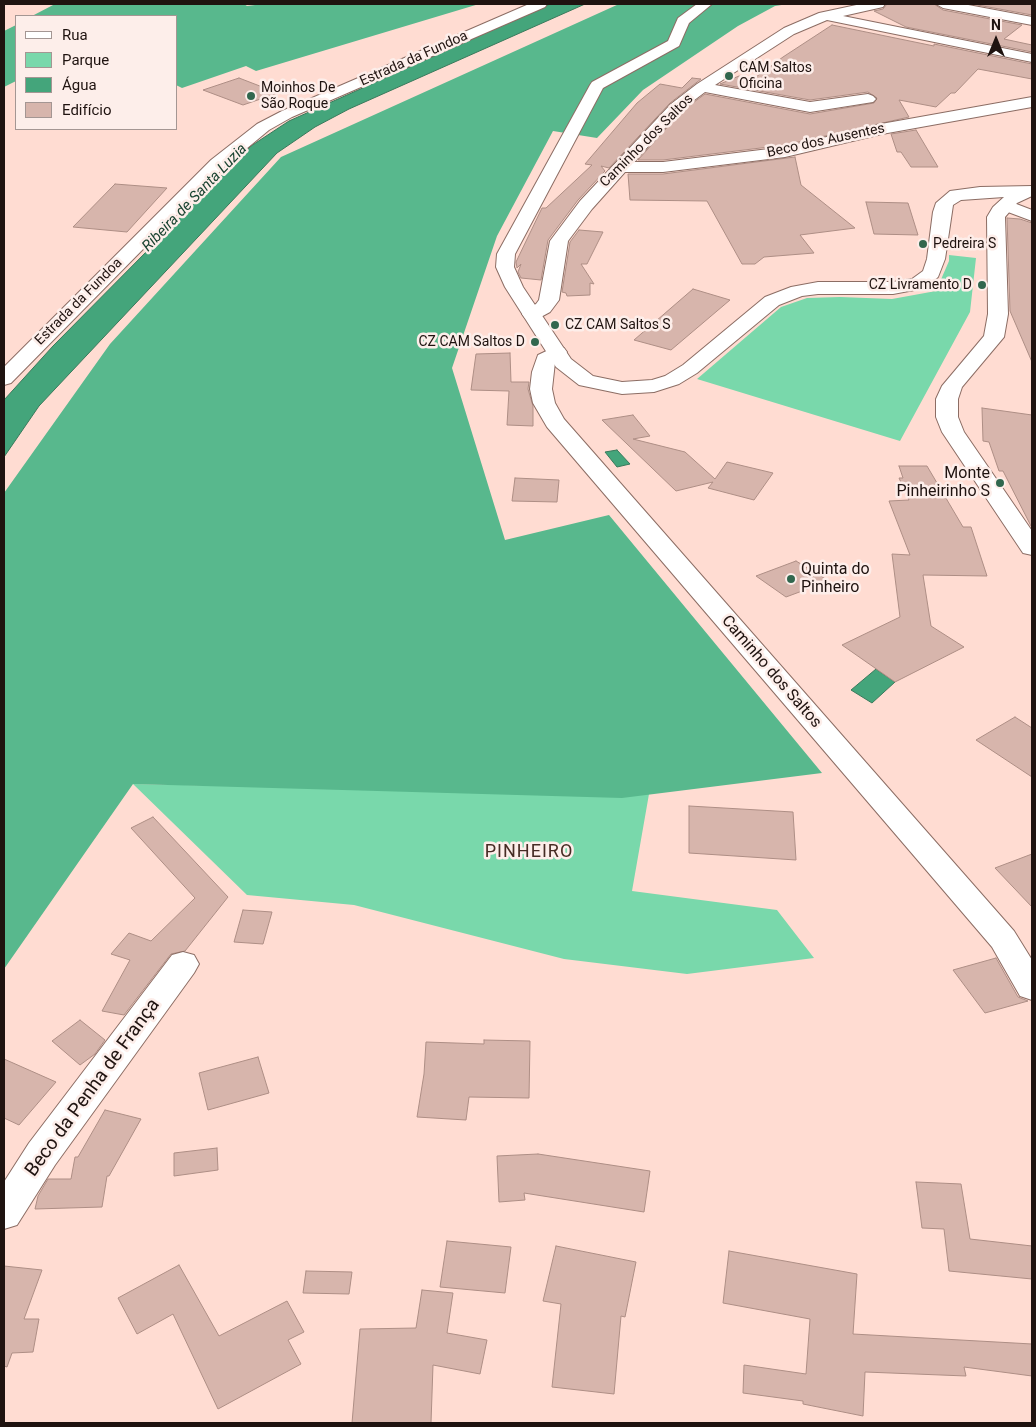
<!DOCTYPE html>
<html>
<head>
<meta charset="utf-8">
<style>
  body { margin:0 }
  #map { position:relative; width:1036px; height:1427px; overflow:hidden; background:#ffdcd2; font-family:Roboto,sans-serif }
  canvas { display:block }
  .frame { position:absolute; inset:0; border:5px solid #1f1310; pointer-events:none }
  .legend { position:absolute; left:15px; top:15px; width:162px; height:115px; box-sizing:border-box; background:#fdeeea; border:1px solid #a49693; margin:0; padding:6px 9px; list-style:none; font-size:15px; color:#1f1310 }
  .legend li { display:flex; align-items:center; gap:10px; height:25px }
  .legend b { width:25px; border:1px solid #a49693 }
  .north { position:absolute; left:971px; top:15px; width:50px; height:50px; -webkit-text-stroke:4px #fdeeea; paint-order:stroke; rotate:0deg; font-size:14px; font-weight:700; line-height:20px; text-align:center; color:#1f1310 }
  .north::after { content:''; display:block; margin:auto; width:18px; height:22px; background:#1f1310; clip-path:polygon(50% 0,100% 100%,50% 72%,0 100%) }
</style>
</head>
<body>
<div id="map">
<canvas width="1036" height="1427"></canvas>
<div class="frame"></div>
<ul class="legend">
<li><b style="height:6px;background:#fff"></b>Rua</li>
<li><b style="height:14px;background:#79d8ab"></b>Parque</li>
<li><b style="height:14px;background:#44a57b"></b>Água</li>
<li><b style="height:14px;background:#d7b5ac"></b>Edifício</li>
</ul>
<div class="north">N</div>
</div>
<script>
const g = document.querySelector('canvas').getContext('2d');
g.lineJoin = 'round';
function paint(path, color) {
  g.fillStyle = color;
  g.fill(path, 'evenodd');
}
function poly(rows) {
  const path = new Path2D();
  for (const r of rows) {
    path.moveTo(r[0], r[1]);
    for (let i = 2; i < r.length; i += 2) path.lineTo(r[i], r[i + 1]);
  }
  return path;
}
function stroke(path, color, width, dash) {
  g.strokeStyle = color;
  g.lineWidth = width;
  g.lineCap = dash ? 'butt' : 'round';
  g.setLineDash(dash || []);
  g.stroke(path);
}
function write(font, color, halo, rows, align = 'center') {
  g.font = font + ' Roboto,sans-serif';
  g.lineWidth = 5;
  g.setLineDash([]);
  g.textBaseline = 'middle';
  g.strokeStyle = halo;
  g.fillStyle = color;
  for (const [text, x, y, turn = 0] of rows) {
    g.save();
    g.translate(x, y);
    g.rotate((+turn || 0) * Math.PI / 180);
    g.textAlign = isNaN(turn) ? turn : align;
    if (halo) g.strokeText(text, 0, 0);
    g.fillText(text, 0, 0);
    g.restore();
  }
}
paint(poly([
  [949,255,976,258,970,312,900,441,697,379,781,307,807,298,840,297,892,299,936,291,949,261],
  [133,784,649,794,632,891,777,910,814,958,687,974,564,959,354,905,247,895]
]), '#79d8ab');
paint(poly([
  [55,4,244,4,247,6,263,4,479,4,256,71,246,66,182,88,176,85,176,16,32,16],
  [619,4,788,4,775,6,738,26,643,90,597,138,553,131,497,236,452,368,505,540,609,515,822,773,622,798,133,784,4,969,4,493,110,344,281,157],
  [16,25,16,81,4,87,4,31]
]), '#58b88d');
const water = poly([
  [550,4,585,4,349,109,315,127,277,153,39,406,4,457,4,400,53,346,251,146,289,121,550,4],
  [617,450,630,464,617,467,605,452,617,450],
  [876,669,895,682,872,703,851,690,876,669]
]);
paint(water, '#44a57b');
stroke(water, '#39795b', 1);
const building = poly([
  [887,4,934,4,943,10,1022,25,1004,39,1032,45,1032,52,906,27,874,11,883,9,887,4],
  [972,4,1032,4,1032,15,972,4],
  [832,25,934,46,934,44,1032,64,1032,79,978,69,955,93,951,93,936,107,899,100,909,117,785,145,663,160,638,160,682,111,705,94,810,114,874,103,877,98,868,92,810,100,720,84,739,76,752,80,783,57,832,25],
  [239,78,278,93,243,105,203,90,239,78],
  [692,78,701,79,670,103,609,168,601,166,605,171,578,200,548,240,541,280,521,278,518,272,521,264,517,268,516,262,542,208,546,208,592,165,585,164,637,103,660,84,682,88,692,78],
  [916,130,938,167,911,167,901,152,897,152,891,134,916,130],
  [795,157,801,185,855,228,800,235,814,253,764,257,755,264,742,264,707,201,630,200,628,174,663,174,795,157],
  [115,184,167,188,127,232,73,227,115,184],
  [866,202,908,203,918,235,874,234,866,202],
  [1007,218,1020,219,1032,223,1032,362,1010,311,1007,218],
  [579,230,603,232,587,264,581,264,594,284,590,283,590,295,567,296,566,293,562,292,570,242,579,230],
  [693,289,730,300,671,350,634,340,693,289],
  [510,353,511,382,529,382,528,389,533,406,533,426,507,425,509,391,471,390,476,354,510,353],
  [982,408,1032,415,1032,528,1003,471,999,471,989,442,983,441,982,408],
  [633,415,650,436,633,439,685,452,715,479,727,462,773,473,754,500,708,488,713,482,676,491,602,420,633,415],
  [899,466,927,466,963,527,971,527,987,576,923,575,931,626,964,647,895,682,842,645,900,617,892,554,910,555,889,501,909,500,899,478,903,478,899,466],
  [515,478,559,480,557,502,512,501,515,478],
  [796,561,829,581,786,597,756,576,796,561],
  [1015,717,1032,728,1032,777,976,740,1015,717],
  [689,806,793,812,796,860,689,853,689,806],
  [153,817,228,897,185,951,171,954,124,1015,102,1011,130,960,111,954,129,933,151,941,195,898,131,828,153,817],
  [1032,854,1032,907,995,868,1032,854],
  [243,910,272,912,263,944,234,942,243,910],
  [996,958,1018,997,1028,1001,985,1013,953,970,996,958],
  [80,1020,105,1040,95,1054,80,1065,52,1041,80,1020],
  [484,1040,530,1041,529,1098,469,1097,466,1120,417,1117,424,1074,426,1042,484,1044,484,1040],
  [258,1057,269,1093,208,1110,199,1073,258,1057],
  [4,1059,56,1082,19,1125,4,1118,4,1059],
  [105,1110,141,1119,109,1176,107,1176,102,1207,35,1209,38,1196,48,1179,71,1179,75,1157,78,1157,105,1110],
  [217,1148,218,1170,174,1176,174,1153,217,1148],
  [538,1154,650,1171,644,1212,524,1193,525,1200,499,1202,497,1156,538,1154],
  [916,1182,961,1184,970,1239,1032,1246,1032,1279,949,1271,944,1229,922,1228,916,1182],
  [447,1241,511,1247,505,1293,440,1287,447,1241],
  [556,1246,636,1262,625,1317,621,1316,614,1394,552,1387,561,1304,543,1301,556,1246],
  [729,1251,857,1274,853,1334,1032,1344,1032,1376,964,1367,966,1376,865,1372,863,1416,803,1404,803,1401,743,1393,744,1365,806,1374,810,1319,723,1303,729,1251],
  [179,1265,219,1336,287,1301,304,1332,288,1340,301,1364,218,1409,173,1314,137,1334,118,1298,179,1265],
  [4,1266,42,1270,24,1319,39,1319,33,1352,12,1353,7,1367,4,1366,4,1266],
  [306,1271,352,1272,349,1294,303,1293,306,1271],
  [422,1290,453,1293,447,1333,487,1340,480,1374,433,1365,431,1423,352,1423,360,1329,416,1328,422,1290]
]);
paint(building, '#d7b5ac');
stroke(building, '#ae8e85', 1);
const street = poly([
  [861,4,885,4,883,7,843,16,1032,54,1032,62,827,20,794,34,715,85,810,102,868,94,873,96,876,99,873,102,810,112,705,92,681,110,634,162,663,162,785,147,881,124,1032,97,1032,107,882,134,785,157,663,172,625,172,592,209,568,241,559,300,550,312,539,318,532,320,525,318,522,314,525,310,536,304,539,300,550,241,580,201,671,104,697,84,784,28,819,13,861,4],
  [936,4,963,4,1032,17,1032,25,943,8,936,4],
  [1006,200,1032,210,1032,221,1000,209,997,205,1000,201,1006,200],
  [557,346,564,348,567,352,564,356,555,362,552,389,555,403,564,419,1014,931,1032,960,1032,1000,1020,996,992,947,547,427,533,403,530,389,532,372,538,355,557,346],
  [183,952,194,955,199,964,194,973,55,1165,17,1225,4,1229,4,1182,29,1143,172,955,183,952]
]);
const secondary = poly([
  [529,4,547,4,545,7,292,117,269,130,223,168,11,383,4,385,4,367,211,160,257,124,282,111,529,4],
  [697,4,712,4,689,23,679,46,603,88,515,254,514,267,523,287,571,359,593,376,622,382,652,380,665,376,683,365,765,297,791,287,818,282,893,282,912,279,923,271,927,259,933,212,936,203,950,191,980,187,1032,186,1032,196,1017,203,1005,217,1008,314,1004,337,962,387,958,399,958,417,964,432,1032,531,1032,555,1023,553,942,432,936,417,936,399,942,386,984,336,988,314,987,217,993,207,1004,197,961,200,953,205,945,259,938,277,925,288,893,294,818,294,802,296,779,305,697,373,679,384,654,392,622,394,579,385,556,367,505,287,496,267,497,254,590,85,592,82,668,41,678,18,697,4]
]);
stroke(street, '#8c6d64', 2);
stroke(secondary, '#8c6d64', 2);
paint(street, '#fff');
paint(secondary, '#fff');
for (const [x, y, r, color] of [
  [729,76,5,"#31674e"],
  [251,96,5,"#31674e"],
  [923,244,5,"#31674e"],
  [982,285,5,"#31674e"],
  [555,325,5,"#31674e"],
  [535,342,5,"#31674e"],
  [1000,483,5,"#31674e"],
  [791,579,5,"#31674e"]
]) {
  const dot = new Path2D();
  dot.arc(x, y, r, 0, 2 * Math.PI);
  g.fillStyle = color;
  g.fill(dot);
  stroke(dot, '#fdeeea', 2);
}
write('14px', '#1f1310', '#fdeeea', [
  ["Estrada da Fundoa",414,59,-24],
  ["Caminho dos Saltos",647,141,-45],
  ["Beco dos Ausentes",826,141,-12],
  ["Estrada da Fundoa",79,302,-45]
]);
write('14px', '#1f1310', '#fdeeea', [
  ["CAM Saltos",739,68],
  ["Oficina",739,84],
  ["Moinhos De",261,88],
  ["São Roque",261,104],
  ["Pedreira S",933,244],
  ["CZ Livramento D",972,285,"right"],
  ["CZ CAM Saltos S",565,325],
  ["CZ CAM Saltos D",525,342,"right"]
], 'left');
write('italic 15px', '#1a4331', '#fdeeea', [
  ["Ribeira de Santa Luzia",195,198,-46]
]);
write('16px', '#1f1310', '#fdeeea', [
  ["Monte",990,474],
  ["Pinheirinho S",990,492],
  ["Quinta do",801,570,"left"],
  ["Pinheiro",801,588,"left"]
], 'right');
write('16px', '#1f1310', '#fdeeea', [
  ["Caminho dos Saltos",771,672,49]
]);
g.letterSpacing = '1px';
write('18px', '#462c24', '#fdeeea', [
  ["PINHEIRO",529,852]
]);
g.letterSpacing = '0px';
write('19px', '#1f1310', '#fdeeea', [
  ["Beco da Penha de França",93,1088,-54]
]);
</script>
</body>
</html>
